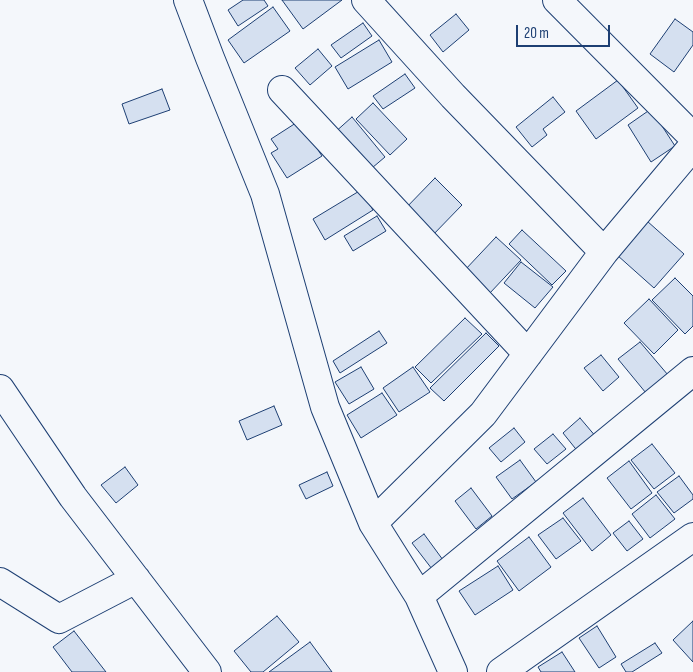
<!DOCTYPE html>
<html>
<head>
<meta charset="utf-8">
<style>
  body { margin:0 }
  #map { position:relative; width:693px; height:672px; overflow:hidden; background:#f4f7fb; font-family:"Sofia Sans Condensed",sans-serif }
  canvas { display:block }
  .scale { position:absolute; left:516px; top:25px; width:94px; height:22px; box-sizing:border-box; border:2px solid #1d3f73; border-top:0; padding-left:6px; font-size:15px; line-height:18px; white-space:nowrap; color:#1d3f73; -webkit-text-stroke:4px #f4f7fb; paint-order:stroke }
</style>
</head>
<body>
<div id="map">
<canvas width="693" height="672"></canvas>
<div class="scale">20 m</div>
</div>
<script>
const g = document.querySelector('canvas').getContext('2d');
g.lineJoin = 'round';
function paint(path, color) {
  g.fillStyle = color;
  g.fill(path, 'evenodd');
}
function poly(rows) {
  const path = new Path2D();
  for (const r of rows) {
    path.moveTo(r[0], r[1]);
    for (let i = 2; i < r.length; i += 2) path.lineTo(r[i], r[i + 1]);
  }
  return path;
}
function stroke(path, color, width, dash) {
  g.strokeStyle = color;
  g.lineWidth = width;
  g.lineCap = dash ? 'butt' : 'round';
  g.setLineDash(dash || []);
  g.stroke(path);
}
const building = poly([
  [243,0,264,0,268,6,238,26,228,10,243,0],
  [282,0,342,0,303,29,282,0],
  [273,7,290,31,244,63,228,40,273,7],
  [456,14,469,30,443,52,430,35,456,14],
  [675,19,693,32,693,45,674,72,650,54,675,19],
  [363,23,372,36,341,58,331,45,363,23],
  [379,40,392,62,348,89,335,67,379,40],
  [318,49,332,66,310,85,295,68,318,49],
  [405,74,415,88,383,109,373,96,405,74],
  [618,80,638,108,596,139,576,111,618,80],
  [162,89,170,110,129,124,122,104,162,89],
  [553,97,565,112,543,129,547,135,532,147,516,127,553,97],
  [373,103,407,139,390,155,356,119,373,103],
  [651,109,675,146,651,162,628,125,651,109],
  [352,117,385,157,366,173,333,134,352,117],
  [299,121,322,156,287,178,271,153,278,149,271,139,299,121],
  [435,178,462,205,429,239,402,212,435,178],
  [361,190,373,210,325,240,313,219,361,190],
  [377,216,386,231,353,251,344,236,377,216],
  [647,221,684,254,654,288,617,255,647,221],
  [522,230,566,271,552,285,509,244,522,230],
  [496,237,521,260,489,294,464,271,496,237],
  [521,262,553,287,535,308,504,283,521,262],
  [675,278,693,296,693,326,685,334,652,300,675,278],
  [649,299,678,330,654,354,624,323,649,299],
  [465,318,482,334,431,383,415,367,465,318],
  [379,331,387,343,340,373,333,361,379,331],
  [486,333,499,346,444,401,430,388,486,333],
  [640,342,668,375,646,393,618,359,640,342],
  [601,355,619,377,603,391,584,368,601,355],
  [361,367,374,389,349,404,335,382,361,367],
  [413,367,430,392,399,412,383,388,413,367],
  [382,393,397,415,361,438,347,415,382,393],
  [274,406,282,425,247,440,239,421,274,406],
  [580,418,597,438,579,453,563,433,580,418],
  [514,428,525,442,501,462,489,448,514,428],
  [553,434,566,449,547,464,534,449,553,434],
  [652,444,675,473,654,489,631,460,652,444],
  [520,460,536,482,512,499,496,477,520,460],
  [629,461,652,493,631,509,607,478,629,461],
  [125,467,138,485,116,503,101,485,125,467],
  [327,472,333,486,306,499,299,485,327,472],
  [679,476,693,495,693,499,674,513,657,492,679,476],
  [471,488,492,516,476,529,455,501,471,488],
  [656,495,675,519,650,538,632,514,656,495],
  [583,498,611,535,592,551,563,513,583,498],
  [563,518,581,541,556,559,538,535,563,518],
  [629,521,643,539,627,551,613,533,629,521],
  [424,534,443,560,432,569,412,543,424,534],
  [529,537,551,567,519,591,497,561,529,537],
  [498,566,513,590,475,615,459,591,498,566],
  [277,616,299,642,263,672,251,672,234,651,277,616],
  [693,621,693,662,673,640,693,621],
  [597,626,616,657,599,668,579,638,597,626],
  [74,631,106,672,72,672,53,647,74,631],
  [310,642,332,672,269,672,310,642],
  [655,643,662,653,632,672,626,672,621,664,655,643],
  [562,652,575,672,541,672,538,667,562,652]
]);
paint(building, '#d5e0f0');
stroke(building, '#1d3f73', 1);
const minor = poly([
  [188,0,210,58,265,194,325,407,373,523,419,596],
  [366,0,453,96,604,252,483,414,373,523],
  [557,0,693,137],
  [282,90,528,354],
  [604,252,693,146],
  [0,389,73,497,207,672],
  [0,582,59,619,136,579],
  [453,672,419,596,693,371],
  [501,672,693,537]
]);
stroke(minor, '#1d3f73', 30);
stroke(minor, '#f4f7fb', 28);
</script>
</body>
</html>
